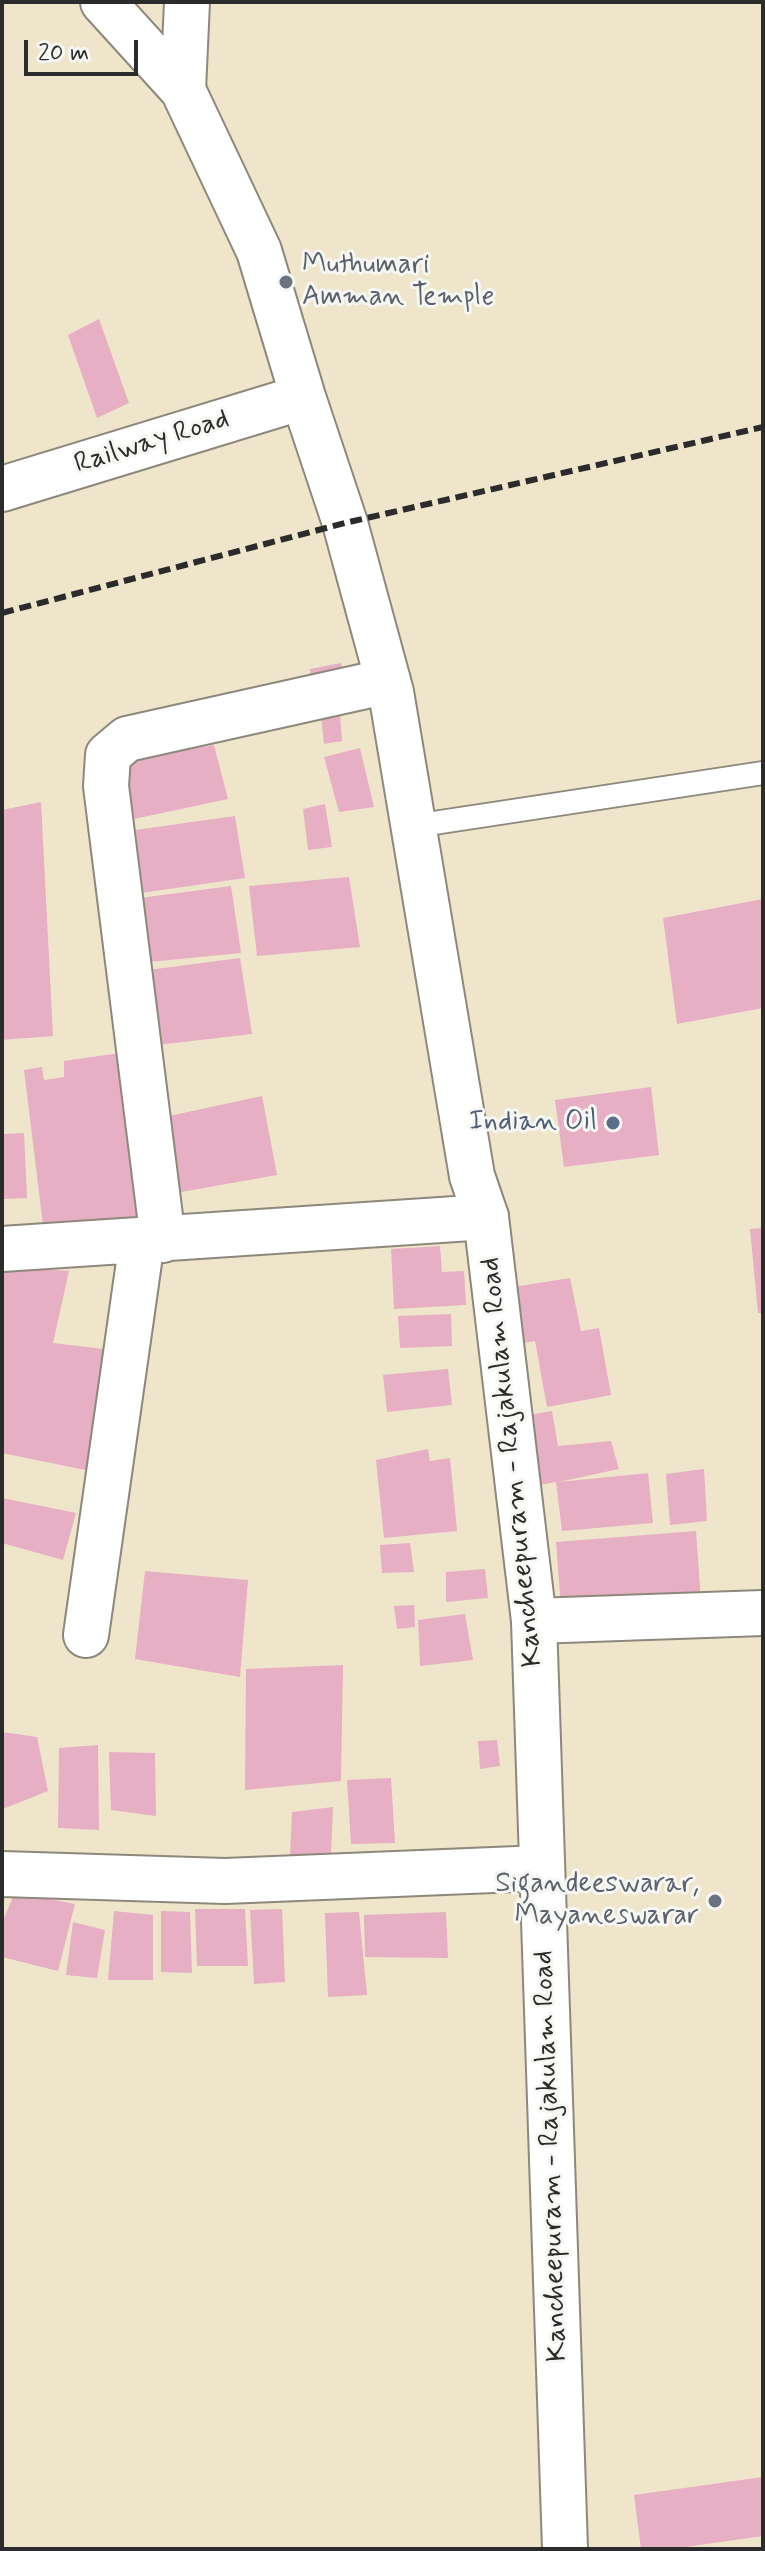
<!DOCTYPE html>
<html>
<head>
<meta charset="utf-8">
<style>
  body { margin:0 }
  #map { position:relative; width:765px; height:2551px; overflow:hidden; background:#efe5cb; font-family:Mynerve,sans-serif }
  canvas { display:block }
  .frame { position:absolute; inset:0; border:4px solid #2b2b2b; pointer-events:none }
  .scale { position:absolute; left:24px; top:40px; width:114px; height:36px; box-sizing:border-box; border:4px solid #2b2b2b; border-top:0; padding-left:10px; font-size:24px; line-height:28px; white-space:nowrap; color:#2b2b2b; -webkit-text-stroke:6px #f6f6f2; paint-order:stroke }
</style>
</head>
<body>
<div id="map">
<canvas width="765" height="2551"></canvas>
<div class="frame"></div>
<div class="scale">20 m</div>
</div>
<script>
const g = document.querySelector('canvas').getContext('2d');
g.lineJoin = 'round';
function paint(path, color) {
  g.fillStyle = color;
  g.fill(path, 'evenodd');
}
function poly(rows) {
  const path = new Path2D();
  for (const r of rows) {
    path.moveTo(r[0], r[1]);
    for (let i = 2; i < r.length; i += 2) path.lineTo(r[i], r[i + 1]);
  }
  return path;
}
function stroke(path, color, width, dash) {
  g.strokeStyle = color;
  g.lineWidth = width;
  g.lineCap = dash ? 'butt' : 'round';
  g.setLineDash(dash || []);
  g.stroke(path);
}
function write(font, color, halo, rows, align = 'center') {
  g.font = font + ' Mynerve,sans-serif';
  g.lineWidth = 6;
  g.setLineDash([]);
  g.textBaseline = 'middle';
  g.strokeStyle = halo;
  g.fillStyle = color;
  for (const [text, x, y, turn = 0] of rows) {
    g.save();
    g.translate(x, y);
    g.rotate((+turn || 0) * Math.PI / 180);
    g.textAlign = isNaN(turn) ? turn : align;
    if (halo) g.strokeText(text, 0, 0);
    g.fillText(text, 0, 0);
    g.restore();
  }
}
paint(poly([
  [99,319,129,403,97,418,68,335],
  [341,663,347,686,314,691,310,669],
  [340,713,342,741,324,744,321,716],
  [214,745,228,799,134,819,125,761],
  [360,748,374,807,339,812,324,757],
  [41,802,53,1036,2,1040,2,810],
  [325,804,332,847,308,850,303,809],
  [235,816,245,878,141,893,135,830],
  [349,877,360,947,257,956,249,886],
  [231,886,241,953,149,962,140,898],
  [763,899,763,1008,677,1024,663,918],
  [240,958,252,1034,157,1045,148,970],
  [120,1053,142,1216,43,1225,24,1070,42,1067,44,1080,64,1077,64,1061],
  [651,1087,659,1155,564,1167,555,1100],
  [262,1096,277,1175,170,1194,160,1118],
  [24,1133,27,1198,2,1199,2,1134],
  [763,1228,763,1313,758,1313,750,1229],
  [440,1246,442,1272,464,1271,466,1305,394,1309,391,1249],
  [2,1266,69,1271,53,1343,112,1350,90,1471,2,1453],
  [570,1278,581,1331,599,1328,611,1395,547,1407,535,1341,519,1344,513,1287],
  [451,1314,452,1346,400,1348,398,1316],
  [448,1369,452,1405,387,1412,383,1375],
  [552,1411,558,1446,611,1441,619,1469,559,1482,648,1473,653,1523,562,1531,556,1482,535,1486,522,1416],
  [428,1449,430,1461,450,1458,457,1531,384,1538,376,1460],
  [704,1469,707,1521,670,1525,666,1474],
  [2,1498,76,1513,63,1560,2,1543],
  [696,1531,701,1601,561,1607,556,1542],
  [410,1543,414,1572,382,1573,380,1545],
  [485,1569,488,1598,446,1602,446,1572],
  [145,1571,248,1580,240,1677,135,1659],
  [414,1605,415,1627,397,1629,394,1606],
  [465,1614,473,1660,420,1666,418,1620],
  [343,1665,341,1781,245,1790,246,1669],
  [2,1732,37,1737,48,1791,3,1809],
  [497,1740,500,1766,480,1769,478,1741],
  [98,1745,99,1830,58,1828,59,1748],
  [109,1752,155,1753,156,1816,111,1810],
  [391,1778,395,1843,351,1844,347,1780],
  [333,1807,331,1854,290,1855,292,1812],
  [15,1892,75,1904,58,1971,2,1957,2,1923],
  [195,1909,245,1909,248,1966,197,1966],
  [282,1909,285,1982,254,1984,250,1910],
  [114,1911,153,1915,153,1980,108,1980],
  [161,1911,190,1912,192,1973,161,1972],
  [359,1912,367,1995,328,1997,325,1913],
  [446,1912,448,1958,365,1957,364,1915],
  [73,1922,105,1930,97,1978,66,1975],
  [763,2477,763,2536,671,2549,641,2549,634,2495]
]), '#e7afc4');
const service = poly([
  [414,826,763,773]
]);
const minor = poly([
  [183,90,187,2],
  [163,1240,106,786,108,755,127,739,388,681],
  [2,1249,486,1217],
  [534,1621,763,1613],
  [86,1635,142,1241],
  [2,1874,225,1881,542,1868]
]);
const secondary = poly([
  [103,2,183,90,259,251,303,397,345,523,391,692,472,1176,486,1217,534,1621,565,2549],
  [2,489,303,397]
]);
stroke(service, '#8d887b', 26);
stroke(minor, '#8d887b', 48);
stroke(secondary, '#8d887b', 48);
stroke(service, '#fff', 22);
stroke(minor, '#fff', 44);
stroke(secondary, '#fff', 44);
stroke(poly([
  [2,613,345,523,763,427]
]), '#2b2b2b', 6, [12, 6]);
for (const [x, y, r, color] of [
  [286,282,8,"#6b7280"],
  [613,1123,8,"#5c6f8a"],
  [715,1901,8,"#6b7280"]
]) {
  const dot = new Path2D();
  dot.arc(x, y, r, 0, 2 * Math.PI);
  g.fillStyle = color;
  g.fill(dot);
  stroke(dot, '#f6f6f2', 3);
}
write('28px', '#5b616d', '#f6f6f2', [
  ["Muthumari",302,266],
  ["Amman Temple",302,298],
  ["Sigandeeswarar,",699,1885,"right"],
  ["Mayaneswarar",699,1917,"right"]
], 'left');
write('28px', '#2b2b2b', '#f6f6f2', [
  ["Railway Road",152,443,-17],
  ["Kancheepuram - Rajakulam Road",513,1462,-96],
  ["Kancheepuram - Rajakulam Road",552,2156,-92]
]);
write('28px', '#4e5e75', '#f6f6f2', [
  ["Indian Oil",597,1123]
], 'right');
</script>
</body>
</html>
